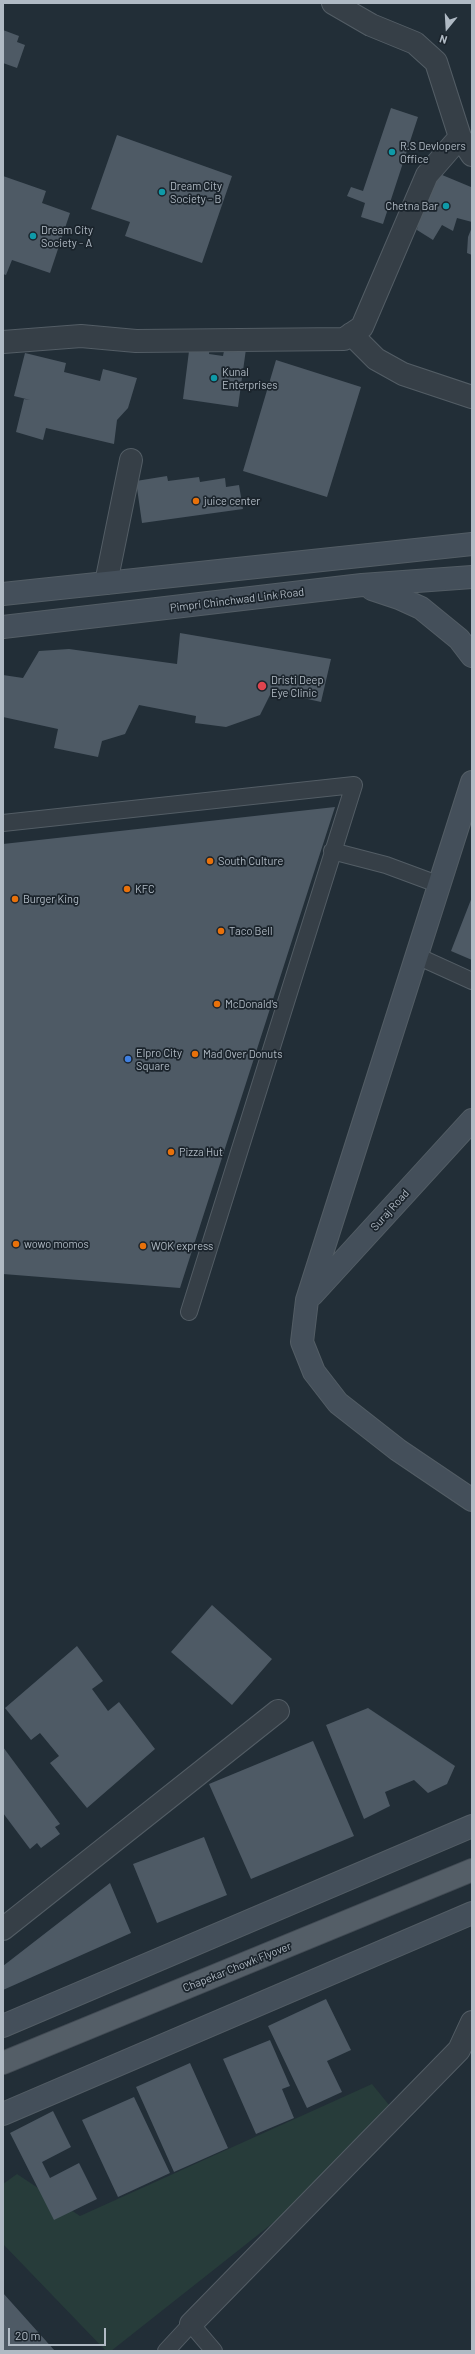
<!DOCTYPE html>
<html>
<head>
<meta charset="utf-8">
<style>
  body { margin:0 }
  #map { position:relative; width:475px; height:2354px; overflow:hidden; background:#222e37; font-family:Barlow,sans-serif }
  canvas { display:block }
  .frame { position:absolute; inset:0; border:4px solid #b0bac4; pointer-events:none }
  .north { position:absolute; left:427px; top:8px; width:40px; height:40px; -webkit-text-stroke:3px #1b242c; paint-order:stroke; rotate:198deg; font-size:11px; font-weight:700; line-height:16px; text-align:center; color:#b0bac4 }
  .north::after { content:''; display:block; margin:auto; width:14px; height:18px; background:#b0bac4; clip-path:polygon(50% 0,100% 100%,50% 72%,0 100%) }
  .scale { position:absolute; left:8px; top:2328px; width:98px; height:18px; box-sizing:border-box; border:2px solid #b0bac4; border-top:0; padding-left:5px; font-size:12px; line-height:14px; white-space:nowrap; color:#b0bac4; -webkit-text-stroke:3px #1b242c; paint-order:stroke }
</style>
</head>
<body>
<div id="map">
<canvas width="475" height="2354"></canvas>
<div class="frame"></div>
<div class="north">N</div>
<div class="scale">20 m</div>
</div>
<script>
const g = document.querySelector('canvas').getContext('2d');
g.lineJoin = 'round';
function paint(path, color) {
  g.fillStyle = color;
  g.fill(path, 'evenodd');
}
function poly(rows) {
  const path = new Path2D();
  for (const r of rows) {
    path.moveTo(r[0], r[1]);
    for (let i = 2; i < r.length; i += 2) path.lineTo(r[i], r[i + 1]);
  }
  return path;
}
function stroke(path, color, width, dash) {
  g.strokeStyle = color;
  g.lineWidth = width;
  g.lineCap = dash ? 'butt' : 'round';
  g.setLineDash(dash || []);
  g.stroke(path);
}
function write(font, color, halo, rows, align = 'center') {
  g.font = font + ' Barlow,sans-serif';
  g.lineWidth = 3.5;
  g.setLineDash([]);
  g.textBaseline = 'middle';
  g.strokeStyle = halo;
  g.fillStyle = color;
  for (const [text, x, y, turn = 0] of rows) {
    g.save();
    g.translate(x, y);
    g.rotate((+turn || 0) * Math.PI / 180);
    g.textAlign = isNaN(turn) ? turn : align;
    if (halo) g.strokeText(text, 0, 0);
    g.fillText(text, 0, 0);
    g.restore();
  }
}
paint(poly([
  [372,2084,402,2121,111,2351,106,2351,3,2244,3,2184,17,2174,80,2216]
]), '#273c3a');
paint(poly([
  [3,30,19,36,17,42,25,45,17,68,3,63],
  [391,108,418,117,383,224,361,217,365,203,347,196,351,187,363,191],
  [117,135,232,176,202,263,125,236,130,222,91,209],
  [435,172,471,187,472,222,457,218,453,231,442,225,433,240,417,230,421,205],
  [3,176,46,191,42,203,70,213,50,273,12,260,6,275,3,274],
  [472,227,472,255,467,253,468,237],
  [190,343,210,346,209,354,223,356,225,346,246,349,238,407,183,399],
  [25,353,66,363,64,372,100,381,103,369,137,378,128,408,117,420,114,444,46,428,43,440,16,432,24,399,30,400,14,396],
  [276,360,361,387,327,497,243,471],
  [167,476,168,481,199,477,200,482,225,478,226,487,239,485,243,509,142,523,136,481],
  [180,633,331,659,321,702,272,691,260,715,226,727,195,723,196,716,139,705,125,734,102,741,98,757,54,748,58,729,3,717,3,675,23,678,39,651,69,649,177,664],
  [335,807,180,1288,3,1274,3,844],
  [472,897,472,960,451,951],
  [212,1605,272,1659,232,1705,171,1652],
  [77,1646,103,1681,92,1689,108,1711,119,1702,155,1749,87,1808,50,1763,59,1756,40,1733,31,1740,5,1708],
  [368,1708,455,1766,447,1784,428,1793,414,1780,385,1792,390,1806,364,1819,326,1725],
  [313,1741,354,1836,251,1879,209,1784],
  [3,1747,60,1824,55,1827,60,1834,41,1848,37,1843,30,1849,3,1813],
  [204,1837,227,1895,157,1923,133,1864],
  [110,1883,131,1933,3,1990,3,1966],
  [326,1999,351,2050,327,2061,342,2092,307,2108,268,2026],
  [270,2040,290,2086,282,2089,294,2118,256,2134,223,2059],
  [190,2063,228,2148,174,2172,136,2087],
  [134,2097,170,2173,118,2197,82,2120],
  [53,2111,71,2147,42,2162,50,2178,79,2163,97,2199,54,2220,10,2133],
  [3,2293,55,2351,3,2351]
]), '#4e5a65');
const lane = poly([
  [3,823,354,785,189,1312],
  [332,851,386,865,440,885],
  [417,956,472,981],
  [166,2351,191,2324,214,2351]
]);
const street = poly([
  [333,3,371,25,415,43,436,62,460,137,472,155],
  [351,334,376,359,403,374,472,397],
  [3,342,81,336,136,341,344,339,362,327,427,175,460,137],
  [106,583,131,460],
  [3,1929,278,1711],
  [191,2324,459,2050,472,2022]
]);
const secondary = poly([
  [372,589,399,598,421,608,459,639,472,656],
  [3,594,472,544],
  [3,627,362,585,472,577],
  [472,782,307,1300,302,1342,314,1372,338,1403,398,1450,472,1500],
  [312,1295,472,1120],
  [3,2026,472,1826],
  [3,2114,472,1913]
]);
const primary = poly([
  [3,2063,472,1870]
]);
stroke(lane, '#535d65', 18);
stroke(street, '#535d65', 24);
stroke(secondary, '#535d65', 24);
stroke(primary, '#424b54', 24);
stroke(lane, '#363f47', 16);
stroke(street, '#363f47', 22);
stroke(secondary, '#444f5a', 22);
stroke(primary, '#545e67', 22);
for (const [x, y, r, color] of [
  [392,152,4,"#0f9aa8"],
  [162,192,4,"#0f9aa8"],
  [446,206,4,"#0f9aa8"],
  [33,236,4,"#0f9aa8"],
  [214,378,4,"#0f9aa8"],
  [196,501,4,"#e8710a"],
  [262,686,5,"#e0444e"],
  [210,861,4,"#e8710a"],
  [127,889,4,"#e8710a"],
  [15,899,4,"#e8710a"],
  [221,931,4,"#e8710a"],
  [217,1004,4,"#e8710a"],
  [195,1054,4,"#e8710a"],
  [128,1059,4,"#3f7fe0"],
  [171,1152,4,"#e8710a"],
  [16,1244,4,"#e8710a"],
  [143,1246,4,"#e8710a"]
]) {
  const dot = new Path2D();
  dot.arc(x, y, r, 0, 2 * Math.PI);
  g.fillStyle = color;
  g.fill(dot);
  stroke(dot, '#1b242c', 1.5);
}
write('11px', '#b0bac4', '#1b242c', [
  ["R.S Devlopers",400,146],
  ["Office",400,159],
  ["Dream City",170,186],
  ["Society - B",170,199],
  ["Chetna Bar",438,206,"right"],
  ["Dream City",41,230],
  ["Society - A",41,243],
  ["Kunal",222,372],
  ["Enterprises",222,385],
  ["juice center",204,501],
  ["Dristi Deep",271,680],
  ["Eye Clinic",271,693],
  ["South Culture",218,861],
  ["KFC",135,889],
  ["Burger King",23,899],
  ["Taco Bell",229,931],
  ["McDonald's",225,1004],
  ["Elpro City",136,1053],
  ["Square",136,1066],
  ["Mad Over Donuts",203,1054],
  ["Pizza Hut",179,1152],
  ["wowo momos",24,1244],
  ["WOK express",151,1246]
], 'left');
write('11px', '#b0bac4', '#1b242c', [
  ["Pimpri Chinchwad Link Road",237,600,-7],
  ["Suraj Road",390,1210,-48],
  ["Chapekar Chowk Flyover",237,1967,-22]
]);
</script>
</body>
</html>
